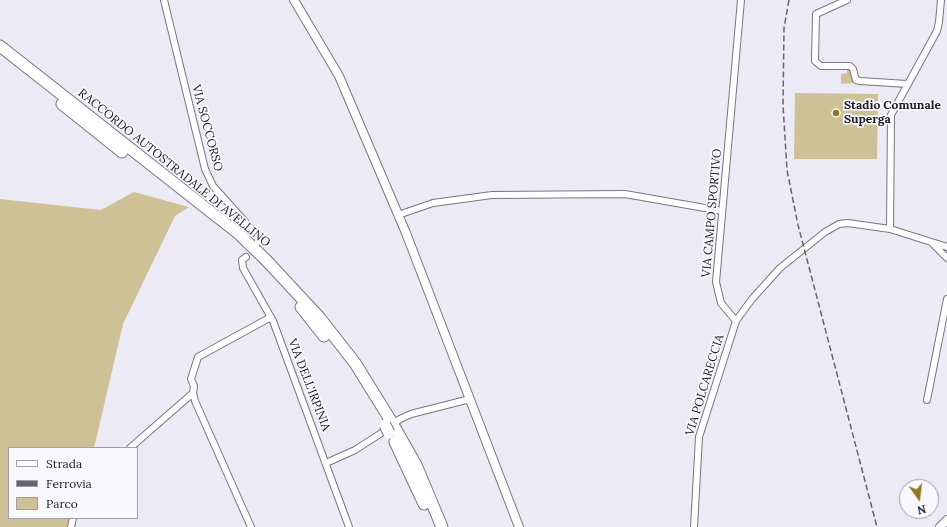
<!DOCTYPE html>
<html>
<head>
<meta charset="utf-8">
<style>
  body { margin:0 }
  #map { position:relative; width:947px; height:527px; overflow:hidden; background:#ebeaf5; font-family:Lora,serif }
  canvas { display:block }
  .legend { position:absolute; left:8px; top:447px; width:130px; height:72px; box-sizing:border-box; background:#f8f8fe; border:1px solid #9f9ea4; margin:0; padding:5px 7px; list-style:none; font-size:12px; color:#19181c }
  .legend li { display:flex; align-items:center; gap:8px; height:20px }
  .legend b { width:20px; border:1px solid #9f9ea4 }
  .north { position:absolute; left:899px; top:479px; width:40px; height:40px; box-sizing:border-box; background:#f8f8fe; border:1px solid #9f9ea4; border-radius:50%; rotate:166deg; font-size:11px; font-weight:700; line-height:16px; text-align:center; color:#19181c }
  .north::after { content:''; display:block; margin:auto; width:14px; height:18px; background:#8d781d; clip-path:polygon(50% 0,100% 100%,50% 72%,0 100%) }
</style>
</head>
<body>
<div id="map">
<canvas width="947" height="527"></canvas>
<ul class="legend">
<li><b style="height:5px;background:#fff"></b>Strada</li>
<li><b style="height:5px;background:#65646b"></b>Ferrovia</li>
<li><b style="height:11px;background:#cdc196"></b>Parco</li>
</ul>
<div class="north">N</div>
</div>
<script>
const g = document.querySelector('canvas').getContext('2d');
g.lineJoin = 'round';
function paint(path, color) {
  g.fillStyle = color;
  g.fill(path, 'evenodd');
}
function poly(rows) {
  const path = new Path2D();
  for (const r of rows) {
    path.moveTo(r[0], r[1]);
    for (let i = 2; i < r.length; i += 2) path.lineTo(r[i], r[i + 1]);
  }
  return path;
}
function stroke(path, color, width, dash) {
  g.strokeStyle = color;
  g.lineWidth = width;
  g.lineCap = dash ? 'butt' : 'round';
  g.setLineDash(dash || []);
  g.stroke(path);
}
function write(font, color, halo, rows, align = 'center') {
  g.font = font + ' Lora,serif';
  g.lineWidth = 3.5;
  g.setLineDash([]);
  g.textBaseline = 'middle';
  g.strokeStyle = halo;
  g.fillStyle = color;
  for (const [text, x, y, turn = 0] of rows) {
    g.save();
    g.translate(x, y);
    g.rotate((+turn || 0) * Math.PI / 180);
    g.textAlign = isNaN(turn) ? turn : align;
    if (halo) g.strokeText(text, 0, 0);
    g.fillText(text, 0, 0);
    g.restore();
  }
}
paint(poly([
  [847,68,850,70,852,78,856,83,841,84,841,74,847,73],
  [795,93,878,94,877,159,794,159],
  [134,192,189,207,175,216,123,324,94,448,9,448,9,518,77,518,75,527,0,527,0,199,101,210]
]), '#cdc196');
const street = poly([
  [164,0,205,169,213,186,257,235,258,241,256,245],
  [741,0,716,282,721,303,736,321,752,299,780,268,825,232,839,224,848,223,890,229,947,247],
  [847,0,816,14,815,61,821,66,850,66,853,69,856,80,860,81,907,84],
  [398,215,433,203,492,195,625,194,722,211],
  [890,229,891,115,937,31,939,22,941,0],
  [932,243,947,258],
  [246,257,242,260,243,268,273,321,349,527],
  [927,400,947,299],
  [130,448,193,393],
  [326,463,355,450,383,432,400,419,411,414,470,399],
  [71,527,73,518],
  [251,527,195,401,193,393,194,386,191,379,198,357,271,317],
  [694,527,699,437,736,321]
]);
const secondary = poly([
  [294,0,339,76,406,233,519,527],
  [940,527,947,520]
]);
const highway = poly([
  [0,46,239,234,266,260,319,317,355,363,391,421],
  [62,104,122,152],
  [301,307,324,336],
  [395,428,416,465,442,527],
  [395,442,424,504]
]);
stroke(street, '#777680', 8);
stroke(secondary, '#777680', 10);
stroke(highway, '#777680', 13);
stroke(street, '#fff', 6);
stroke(secondary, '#fff', 8);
stroke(highway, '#fff', 11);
stroke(poly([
  [789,0,784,28,783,105,787,170,798,225,877,527]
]), '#65646b', 1.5, [6, 3]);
const highwayBridge = poly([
  [385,425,389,433]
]);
stroke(highwayBridge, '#777680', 13, []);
stroke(highwayBridge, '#fff', 11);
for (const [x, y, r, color] of [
  [836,113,4,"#8d781d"]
]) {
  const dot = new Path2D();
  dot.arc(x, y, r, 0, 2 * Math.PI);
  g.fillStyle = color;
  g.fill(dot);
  stroke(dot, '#f8f8fe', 1.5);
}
write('bold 12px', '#19181c', '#f8f8fe', [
  ["Stadio Comunale",844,106],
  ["Superga",844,120]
], 'left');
write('12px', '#19181c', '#f8f8fe', [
  ["VIA SOCCORSO",207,128,75],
  ["RACCORDO AUTOSTRADALE DI AVELLINO",174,168,39],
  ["VIA CAMPO SPORTIVO",712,213,-85],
  ["VIA DELL'IRPINIA",309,385,69],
  ["VIA POLCARECCIA",705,385,-73]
]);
</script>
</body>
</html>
